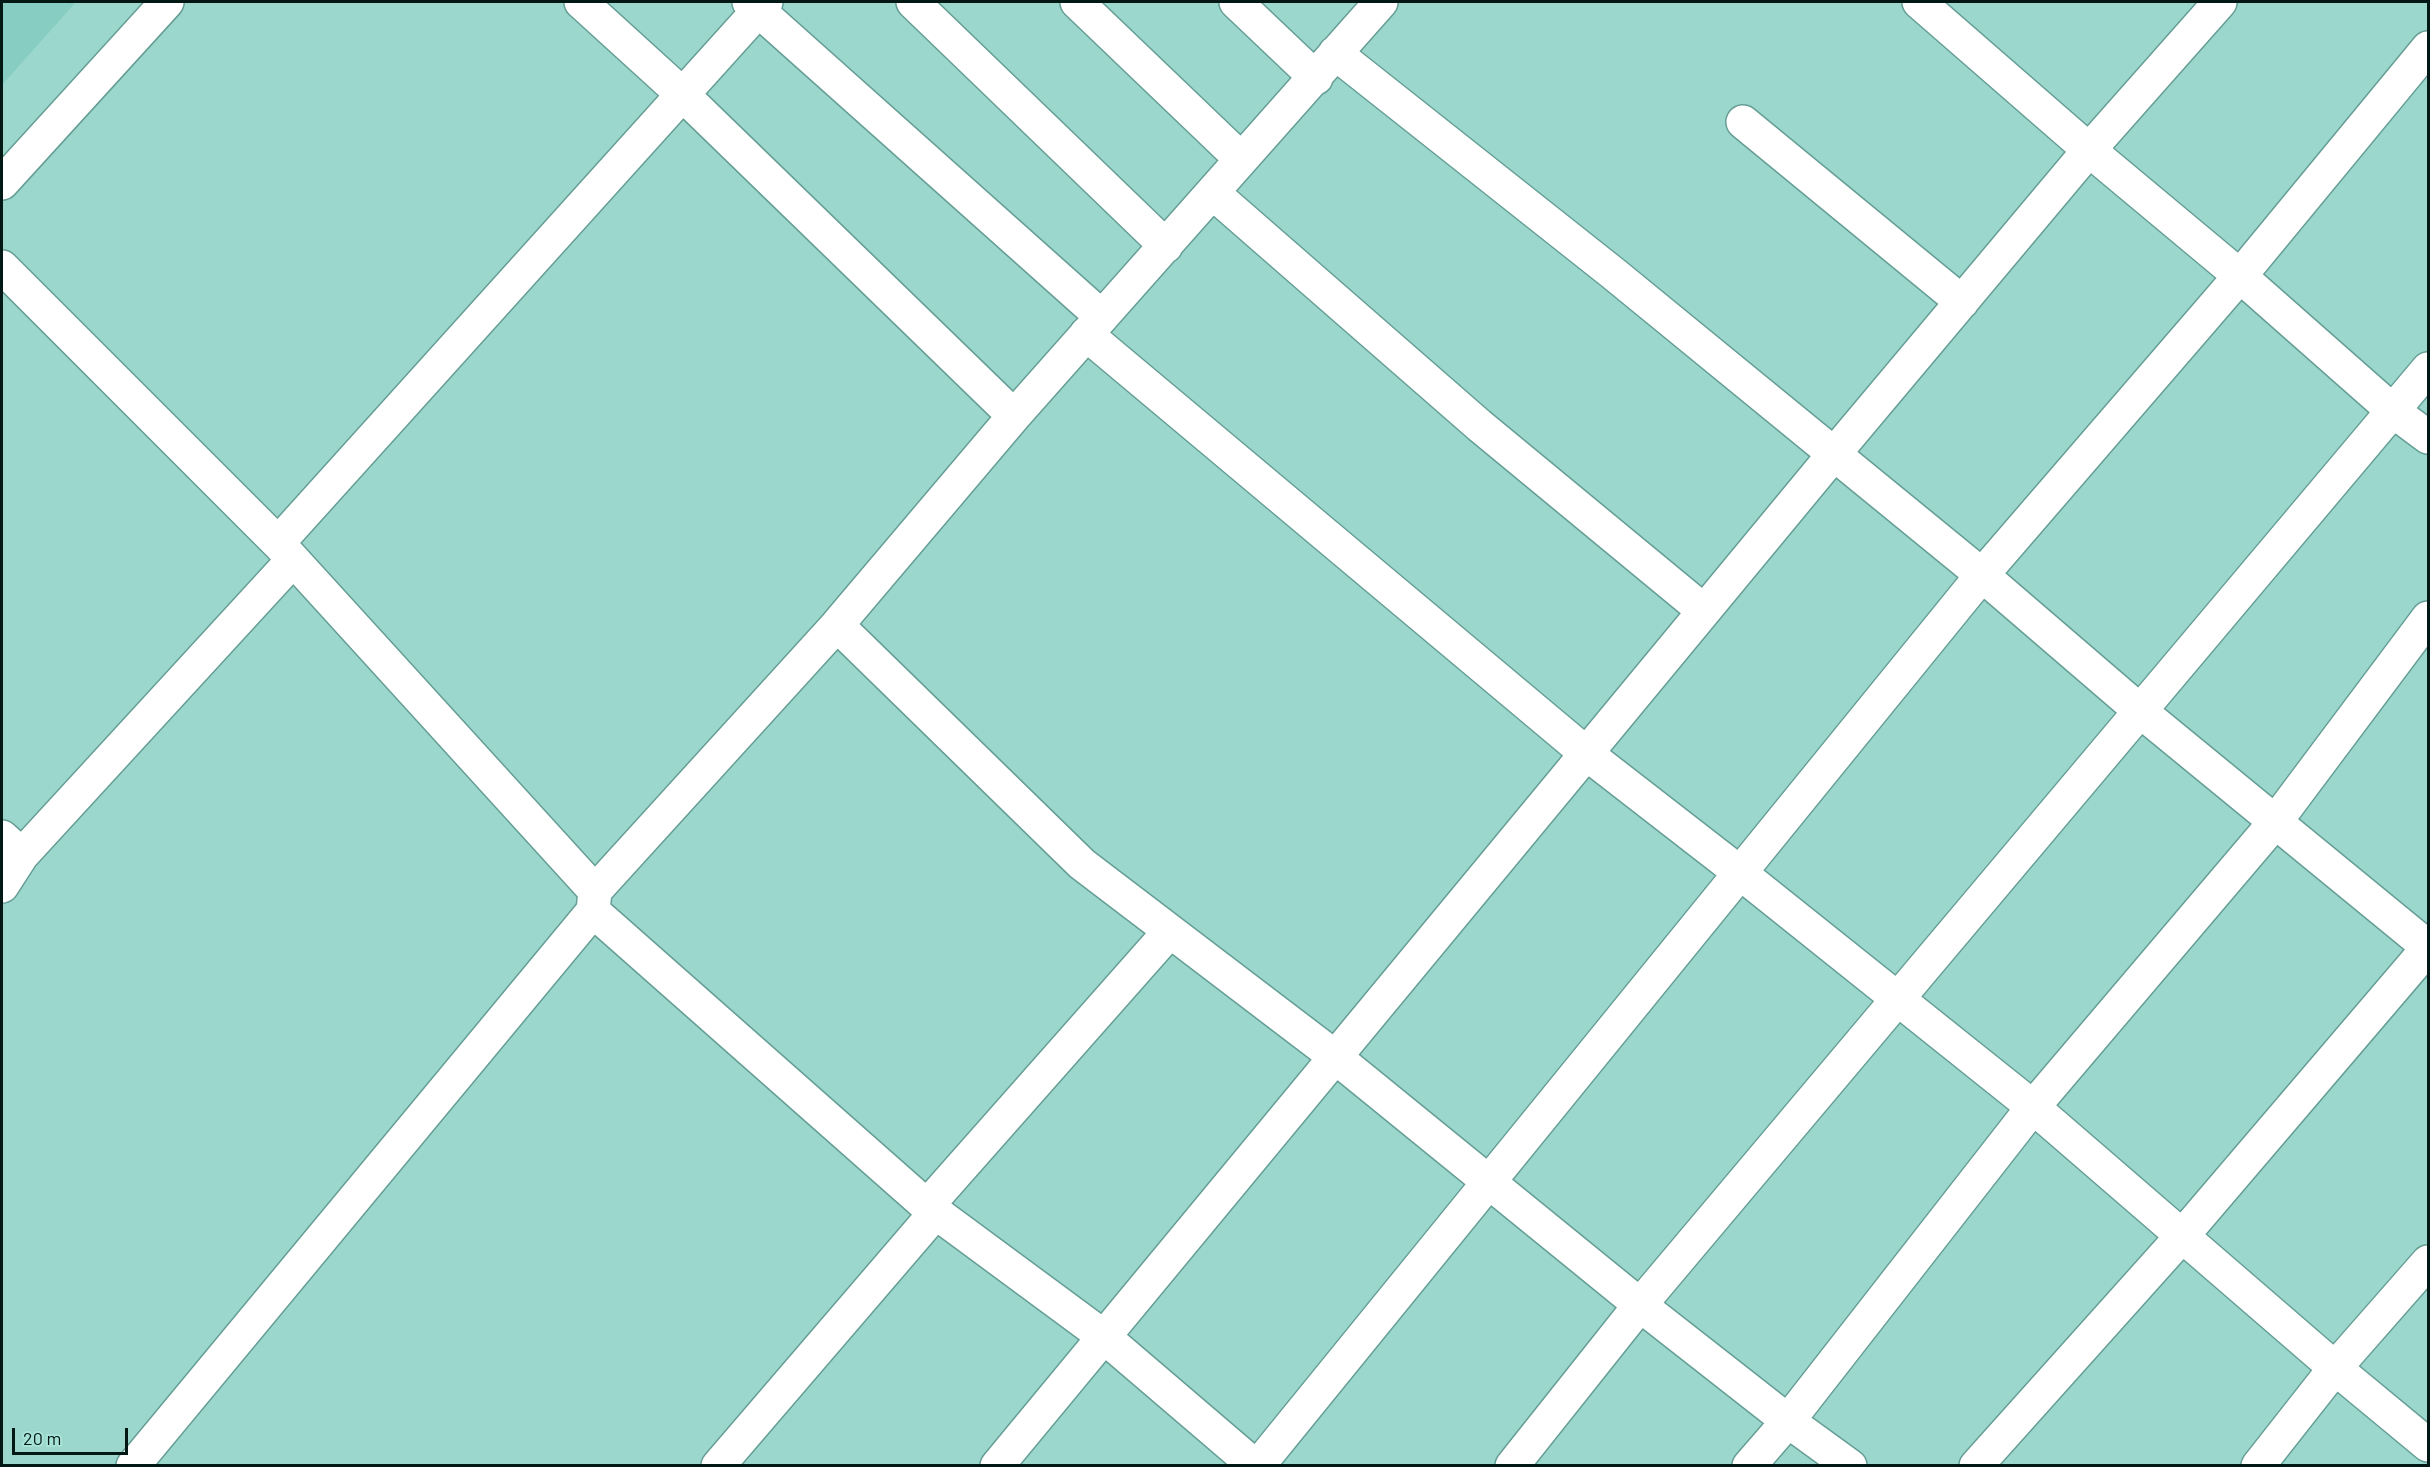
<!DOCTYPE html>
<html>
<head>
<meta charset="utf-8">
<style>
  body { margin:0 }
  #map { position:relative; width:2430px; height:1467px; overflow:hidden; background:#9cd7cd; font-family:Barlow,sans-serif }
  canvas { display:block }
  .frame { position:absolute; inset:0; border:3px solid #021815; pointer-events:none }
  .scale { position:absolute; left:12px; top:1428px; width:116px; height:27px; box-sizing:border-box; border:3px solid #021815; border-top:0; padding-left:8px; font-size:18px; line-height:21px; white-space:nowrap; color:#021815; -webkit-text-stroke:4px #a9e4da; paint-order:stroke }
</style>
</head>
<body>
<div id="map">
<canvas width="2430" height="1467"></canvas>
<div class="frame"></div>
<div class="scale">20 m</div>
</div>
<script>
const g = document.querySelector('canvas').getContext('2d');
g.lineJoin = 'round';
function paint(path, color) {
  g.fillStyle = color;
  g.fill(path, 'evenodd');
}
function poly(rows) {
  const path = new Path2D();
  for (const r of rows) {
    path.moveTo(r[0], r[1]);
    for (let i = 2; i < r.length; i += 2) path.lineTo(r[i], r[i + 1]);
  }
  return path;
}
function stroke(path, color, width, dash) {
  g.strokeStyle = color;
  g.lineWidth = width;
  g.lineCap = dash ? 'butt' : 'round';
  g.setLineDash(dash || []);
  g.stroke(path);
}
paint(poly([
  [2,2,76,2,2,85]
]), '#87cdc1');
const minor = poly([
  [581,2,681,93,1014,416],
  [749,2,1102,317],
  [913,2,1166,246],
  [1077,2,1241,159],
  [1236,2,1316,78],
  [1919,2,2089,150,2240,276,2393,411,2428,437],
  [1335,53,1614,274,1834,454,1982,575,2139,710,2428,947],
  [1743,122,1962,302],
  [2,183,167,2],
  [1213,193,1480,426,1704,611],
  [2,267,278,543,595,891],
  [1086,334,1587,754,1739,872,2033,1107,2335,1368,2428,1445],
  [278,543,766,2],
  [837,625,1082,864,1334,1056,1640,1305,1788,1421,1850,1466],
  [2,837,22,855],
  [2,886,22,855,293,560],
  [593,911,927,1206,1103,1336,1255,1466],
  [927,1206,1170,931],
  [133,1466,593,911,595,891,837,625,1014,416,1381,2],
  [718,1466,936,1212],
  [997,1466,1834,454,2089,150,2220,2],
  [1258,1466,1982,575,2240,276,2428,48],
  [1512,1466,1640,1305,2428,369],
  [1749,1466,1788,1421,2033,1107,2276,821,2428,618],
  [1976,1466,2183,1235,2428,948],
  [2258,1466,2335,1368,2428,1262]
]);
stroke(minor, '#659e95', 36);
stroke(minor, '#fff', 33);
</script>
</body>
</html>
